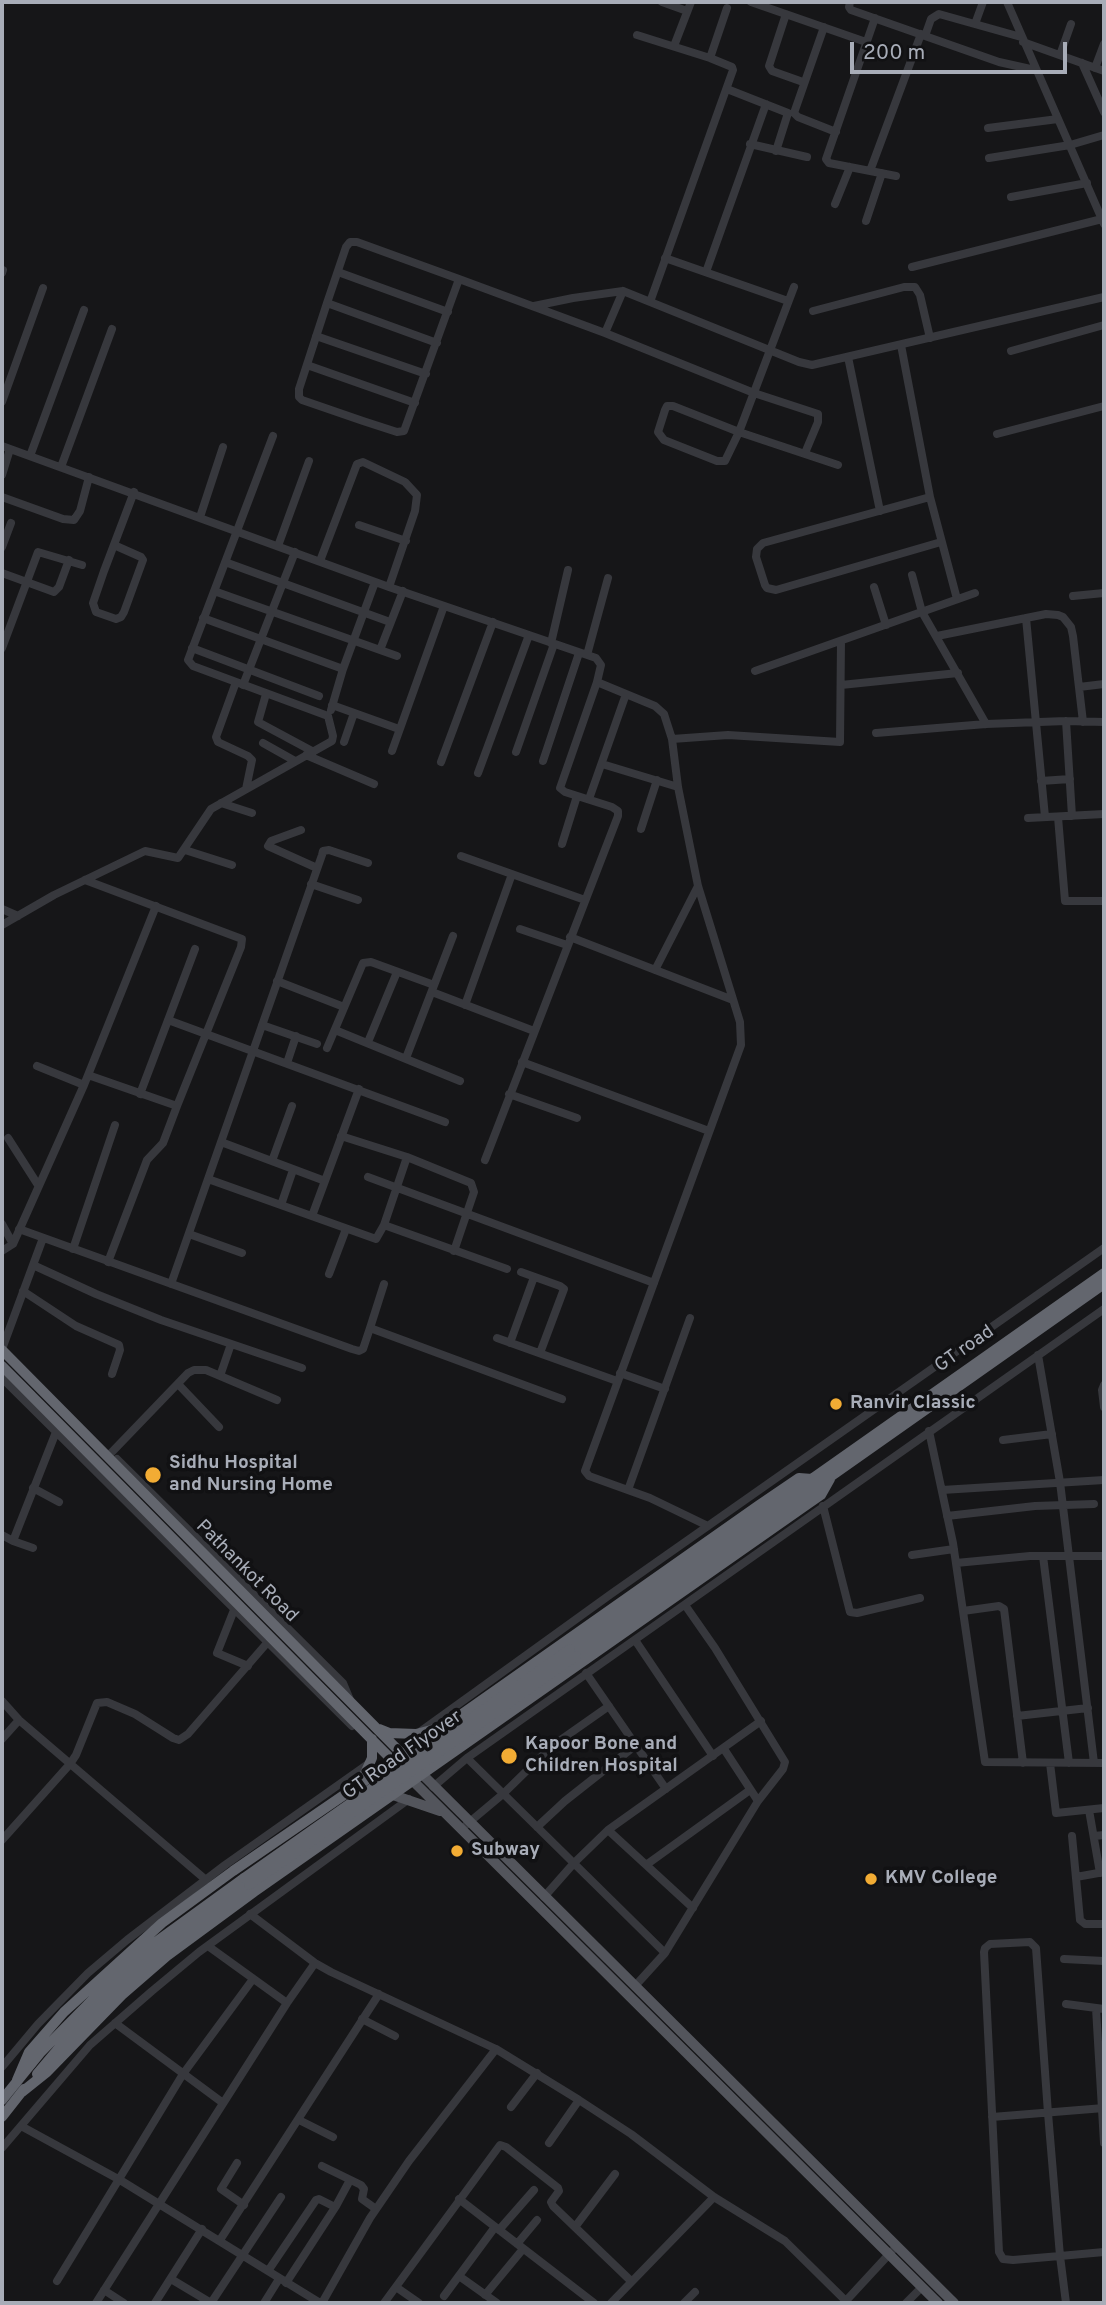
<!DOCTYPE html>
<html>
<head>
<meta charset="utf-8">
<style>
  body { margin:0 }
  #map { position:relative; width:1106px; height:2305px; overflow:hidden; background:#161618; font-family:Overpass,sans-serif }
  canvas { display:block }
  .frame { position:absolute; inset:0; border:4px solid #a8adb8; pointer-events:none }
  .scale { position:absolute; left:850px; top:42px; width:217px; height:32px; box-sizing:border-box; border:4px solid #a8adb8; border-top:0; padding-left:9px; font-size:21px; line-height:24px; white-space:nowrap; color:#a8adb8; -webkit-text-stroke:5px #111113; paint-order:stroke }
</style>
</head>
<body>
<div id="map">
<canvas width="1106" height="2305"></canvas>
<div class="frame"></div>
<div class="scale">200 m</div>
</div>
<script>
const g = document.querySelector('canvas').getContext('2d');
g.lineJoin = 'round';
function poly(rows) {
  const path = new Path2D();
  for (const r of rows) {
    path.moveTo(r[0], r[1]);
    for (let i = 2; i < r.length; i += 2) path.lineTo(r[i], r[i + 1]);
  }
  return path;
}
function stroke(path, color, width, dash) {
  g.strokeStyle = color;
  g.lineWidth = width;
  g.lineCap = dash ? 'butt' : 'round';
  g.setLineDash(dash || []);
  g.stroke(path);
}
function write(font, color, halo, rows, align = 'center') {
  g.font = font + ' Overpass,sans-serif';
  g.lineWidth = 7;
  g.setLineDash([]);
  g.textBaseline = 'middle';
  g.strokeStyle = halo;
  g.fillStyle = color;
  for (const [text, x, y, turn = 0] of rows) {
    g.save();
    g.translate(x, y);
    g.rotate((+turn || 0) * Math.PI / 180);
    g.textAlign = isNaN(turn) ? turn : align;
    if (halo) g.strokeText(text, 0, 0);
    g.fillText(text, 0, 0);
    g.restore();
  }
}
stroke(poly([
  [662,2,687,11],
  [751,2,866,42],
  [850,2,849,7,851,10,999,62,1035,70],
  [1007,2,1104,224],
  [786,14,769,66,772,71,803,82],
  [875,18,826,159,829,163,896,176],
  [975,24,983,2],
  [824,27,794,113,798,117,836,132],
  [637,35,710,58,732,67,733,70,650,302],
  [925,36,931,19,939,14,1021,37],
  [1023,42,1104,71],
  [674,46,691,2],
  [1060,55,1071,24],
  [710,58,727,8],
  [1082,63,1104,112],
  [1095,68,1104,44],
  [727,89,788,113,776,151],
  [988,128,1058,119],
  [750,144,807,157],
  [989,158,1070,145,1104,135],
  [870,171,921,34],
  [1011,197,1087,183],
  [835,204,850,167],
  [866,221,882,173],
  [665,258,788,301],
  [912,267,1102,219],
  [338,272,448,312],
  [706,272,766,104],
  [2,273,3,270],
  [459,279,404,431,397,432,363,421,302,400,299,397,299,389,327,303,346,247,350,242,357,242,459,279,605,333],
  [794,287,739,432,725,461,717,461,664,440,658,432,665,410,667,406,673,406,739,432,838,465],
  [327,303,437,343],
  [534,306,573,298,623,291],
  [813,311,904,287,915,287,920,295,930,338],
  [316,336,426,374],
  [901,345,930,497,957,599],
  [1011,351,1104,325],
  [848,357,880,511],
  [307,365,415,403],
  [2,402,43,288],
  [997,434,1104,406],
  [2,446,389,587,596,658,601,665,597,682,655,706,664,714,672,739,678,787,698,886,740,1022,741,1045,585,1471,589,1476,650,1498,708,1526],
  [805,453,818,422,818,414,754,393,605,333,623,291,799,362,812,365,1104,297],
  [30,456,84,310],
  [61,467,112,329],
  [2,475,10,449],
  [2,497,63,519,74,520,80,511,89,477],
  [930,497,763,543,757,549,756,557,765,585,767,588,776,590,941,542],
  [200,517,223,447],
  [359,525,406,541],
  [114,545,141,557,143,560,124,612,121,617,116,619,96,612,93,603,104,571,134,492],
  [278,546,309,461],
  [2,547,11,523],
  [320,561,357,464,363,462,405,482,417,495,415,511,389,587],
  [225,562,390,622],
  [2,573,54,592,59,587,69,560],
  [912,575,922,612,986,724],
  [874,587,886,625],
  [214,591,397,656],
  [1073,596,1104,593],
  [203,618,343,669,375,582],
  [1026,618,1045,817],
  [937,636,1046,614,1058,615,1063,617,1071,627,1073,636,1083,722],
  [551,643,568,570],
  [2,648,38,552,82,565],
  [192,648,319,696],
  [380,650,403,591],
  [587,655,608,578],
  [755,671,975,593],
  [236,682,216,737,218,742,248,756,252,760,246,789],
  [243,685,295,552],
  [841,685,958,673],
  [1079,687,1104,684],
  [266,694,258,722,312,751],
  [332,705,399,729],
  [331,710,343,669],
  [1066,721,1072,816],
  [876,733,986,724,1066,721,1104,722],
  [672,739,728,735,840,742,841,641],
  [344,742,354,713],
  [263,743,295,761],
  [392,751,444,606],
  [516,752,554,644],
  [306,755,374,784],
  [543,761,579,653],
  [441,762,493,622],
  [602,764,678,787],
  [478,773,529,635],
  [1041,781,1070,779],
  [589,799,626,694],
  [221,803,252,813],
  [1058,817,1065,901,1104,901],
  [1028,818,1104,814],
  [641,829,657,780],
  [301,830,271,841,268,846,317,868],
  [562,844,577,796],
  [185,850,232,865],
  [461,856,585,900],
  [85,880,242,939,241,947,177,1106,88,1075],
  [311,884,358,900],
  [2,909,18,916],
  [2,925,54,895,145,851,178,858,211,809,332,741,333,736,328,716,193,666,188,660,273,436],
  [520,929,567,945],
  [570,937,733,1000],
  [655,970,698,886],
  [277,981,344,1007],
  [432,992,534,1031],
  [465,1005,512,874],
  [168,1020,445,1122],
  [262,1025,317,1044],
  [335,1030,460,1081],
  [368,1042,397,972],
  [327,1048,363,963,371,962,434,985],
  [406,1058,453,936],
  [522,1062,709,1131],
  [287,1063,296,1036],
  [37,1066,84,1085],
  [140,1094,195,949],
  [509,1094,577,1118],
  [341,1136,407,1157,471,1183,474,1192,454,1251],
  [8,1138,38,1185],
  [221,1142,325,1181],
  [485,1160,618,816,618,811,612,807,565,792,560,788,597,682],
  [272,1161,292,1106],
  [368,1177,654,1283],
  [208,1179,376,1239,384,1225,407,1157],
  [281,1205,293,1170],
  [312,1216,359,1089],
  [2,1224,13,1244],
  [384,1225,507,1269],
  [19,1229,352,1349,359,1351,363,1349,370,1328,562,1399],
  [189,1234,242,1253],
  [73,1249,115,1125],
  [2,1251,13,1244,84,1085,156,906],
  [108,1262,147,1160,163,1143,177,1106],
  [33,1265,96,1294,161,1320,302,1368],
  [521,1272,560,1286,564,1289,540,1353],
  [329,1274,346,1229],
  [171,1284,322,855,323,851,329,850,368,863],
  [23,1291,76,1326,119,1345,120,1350,112,1374],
  [370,1328,384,1284],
  [497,1338,617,1381],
  [510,1343,534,1277],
  [2,1349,43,1238],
  [1038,1355,1060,1482,1094,1763],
  [620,1373,665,1389],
  [220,1376,231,1344],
  [2,1378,352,1726],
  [178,1384,219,1427],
  [1104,1385,1102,1390,1104,1407],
  [929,1431,953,1543,985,1762,1104,1763],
  [1003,1440,1052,1434],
  [111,1453,188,1373,194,1370,206,1370,277,1400],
  [117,1459,343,1683,351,1702],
  [33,1488,59,1502],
  [628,1490,690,1318],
  [942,1490,1104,1480],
  [823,1506,850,1612,857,1613,920,1598],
  [947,1516,1035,1506,1094,1504],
  [2,1535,13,1541,56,1432],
  [13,1541,33,1548],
  [912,1555,954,1549],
  [1043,1556,1069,1763],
  [956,1563,1030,1556,1104,1556],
  [234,1610,217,1653,248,1666],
  [963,1611,999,1606,1004,1609,1023,1763],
  [635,1640,713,1756],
  [586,1673,666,1789],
  [2,1701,19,1720,206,1880],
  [1017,1716,1088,1708],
  [421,1731,611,1594,1104,1248],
  [2,1739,19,1720],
  [724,1749,758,1801],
  [467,1758,665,1953],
  [1050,1763,1056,1813,1104,1808],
  [433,1787,467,1758,1104,1309],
  [1089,1810,1100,1873],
  [466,1825,503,1794,552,1746,609,1706],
  [537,1827,565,1801,636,1745],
  [608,1830,693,1908],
  [1072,1836,1080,1920,1085,1924,1104,1924],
  [1094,1836,1104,1835],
  [2,1840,70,1764,76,1755,97,1703,107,1702,135,1714,173,1738,179,1740,188,1734,267,1643],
  [646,1865,750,1790],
  [1076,1877,1104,1872],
  [544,1897,574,1863,608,1830,761,1721],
  [250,1914,315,1963,331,1972,496,2049,579,2100,631,2134,714,2197,785,2241,848,2303],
  [208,1946,287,2003],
  [1064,1959,1104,1961],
  [635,1986,665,1953,758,1801,783,1769,785,1762,715,1648,685,1605],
  [1066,2004,1104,2009],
  [1096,2008,1104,2143],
  [362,2019,395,2036],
  [115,2023,223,2103],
  [2,2067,38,2024,88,1973,127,1940,225,1865,368,1764],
  [511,2107,537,2073],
  [992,2117,1104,2108],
  [299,2120,333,2137],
  [21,2126,120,2180,320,2303],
  [549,2143,579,2100],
  [2,2148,90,2045,152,1991,199,1952,409,1799],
  [237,2163,221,2189,244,2205],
  [322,2166,361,2185,364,2189,362,2199,376,2209],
  [459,2199,594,2303],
  [575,2227,615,2174],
  [499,2230,534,2190],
  [220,2240,379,1994],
  [517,2244,537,2220],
  [268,2271,316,2200,319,2199,335,2207],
  [459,2276,497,2303],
  [171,2279,211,2303,281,2197],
  [57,2281,183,2074,253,1979],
  [286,2283,336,2206,350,2180],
  [396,2287,419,2303],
  [104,2290,124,2303],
  [485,2295,523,2249],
  [444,2296,495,2227],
  [96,2303,287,2003,315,1963],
  [155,2303,202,2229],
  [264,2303,279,2279],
  [322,2303,370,2218,409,2161,496,2049],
  [384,2303,500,2145,506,2147,558,2188,559,2191,551,2202,553,2206,631,2281],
  [611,2303,714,2197],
  [684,2303,695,2292],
  [844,2303,892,2251],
  [906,2303,922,2287],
  [1066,2303,1060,2256,1048,2113,1036,1948,1030,1942,990,1944,985,1948,984,1952,999,2252,1003,2259,1013,2260,1060,2256,1104,2252]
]), '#37383d', 8);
stroke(poly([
  [422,1774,954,2303],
  [413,1781,938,2303],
  [393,1795,440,1811]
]), '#53555c', 10);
stroke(poly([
  [2,1350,406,1758],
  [2,1366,396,1764],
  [570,1649,1104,1273],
  [576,1656,1104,1284],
  [379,1729,389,1733,416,1734,435,1729],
  [361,1782,372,1758,372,1739],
  [37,2074,75,2029,116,1988,162,1949,249,1885],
  [17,2080,29,2052,64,2012,162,1923,233,1871,455,1719,759,1505,799,1478,812,1479],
  [22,2092,47,2072,122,1995,167,1956,254,1892,808,1504,821,1495,830,1479],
  [2,2100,40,2053,109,1983,153,1944,244,1878],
  [2,2117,24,2089]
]), '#63666e', 10);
stroke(poly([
  [244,1878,570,1649],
  [249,1885,576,1656]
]), '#63666e', 10);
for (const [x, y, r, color] of [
  [836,1404,7,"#f2ac34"],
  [153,1475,9,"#f2ac34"],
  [509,1756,9,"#f2ac34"],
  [457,1851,7,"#f2ac34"],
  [871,1879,7,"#f2ac34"]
]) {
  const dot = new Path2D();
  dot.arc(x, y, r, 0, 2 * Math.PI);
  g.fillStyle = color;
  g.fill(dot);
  stroke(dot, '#111113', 2.5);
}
write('19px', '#a8adb8', '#111113', [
  ["GT road",965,1350,-35],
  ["Pathankot Road",246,1572,45],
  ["GT Road Flyover",403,1756,-35]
]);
write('bold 19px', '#a8adb8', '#111113', [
  ["Ranvir Classic",850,1404],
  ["Sidhu Hospital",169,1464],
  ["and Nursing Home",169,1486],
  ["Kapoor Bone and",525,1745],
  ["Children Hospital",525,1767],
  ["Subway",471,1851],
  ["KMV College",885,1879]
], 'left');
</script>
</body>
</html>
